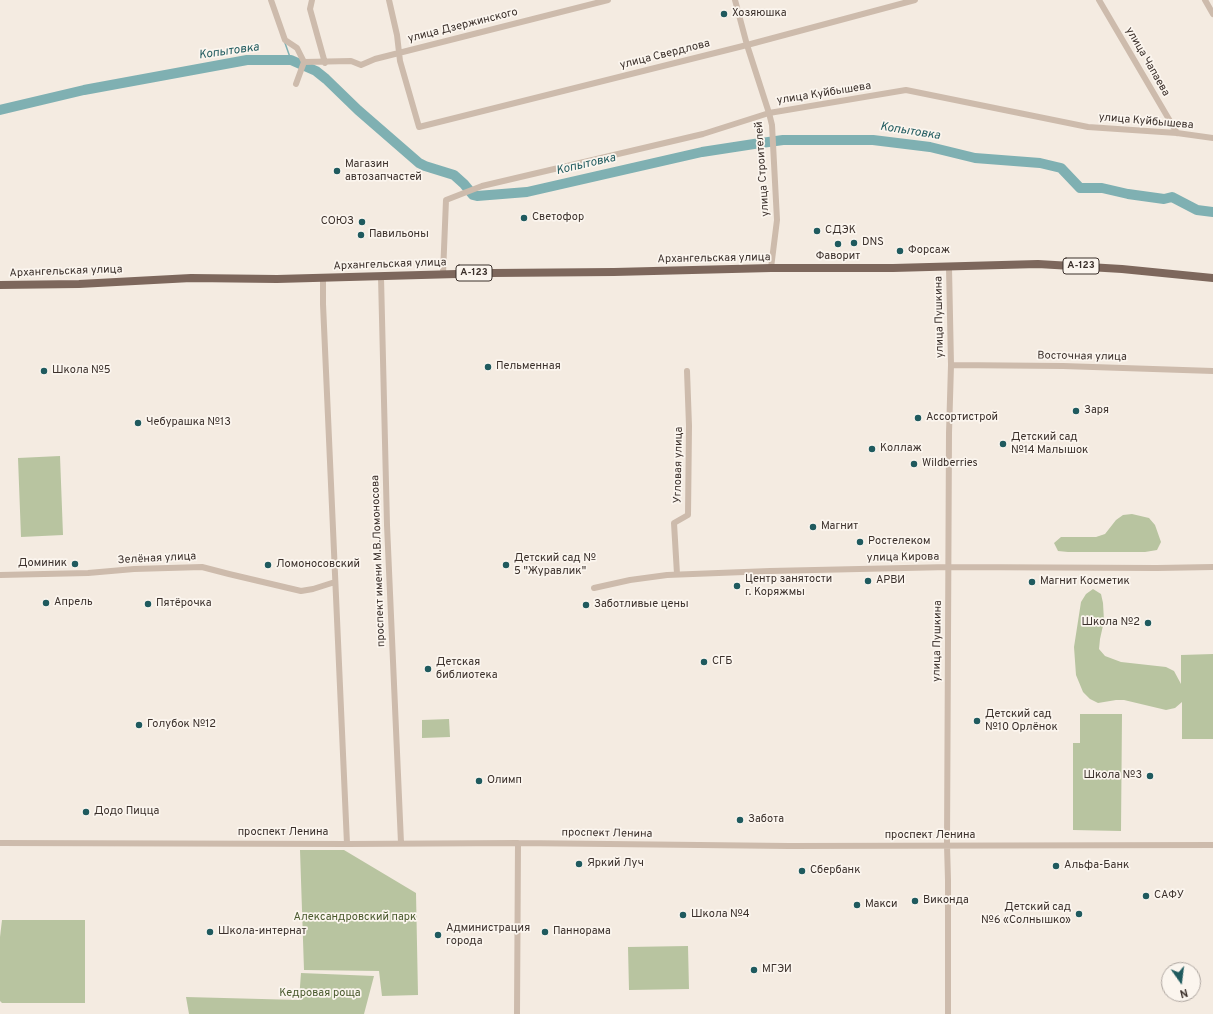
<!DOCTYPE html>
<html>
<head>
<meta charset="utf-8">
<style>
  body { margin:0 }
  #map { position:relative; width:1213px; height:1014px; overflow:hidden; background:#f4ebe1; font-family:Overpass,sans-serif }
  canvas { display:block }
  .north { position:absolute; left:1161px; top:962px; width:40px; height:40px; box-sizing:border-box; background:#fbf5ee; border:1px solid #aea6a0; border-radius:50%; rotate:166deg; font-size:11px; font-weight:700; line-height:16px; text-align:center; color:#3b302b }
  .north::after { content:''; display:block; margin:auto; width:14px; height:18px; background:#1f5a5e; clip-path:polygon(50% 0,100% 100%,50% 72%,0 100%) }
</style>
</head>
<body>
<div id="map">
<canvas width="1213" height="1014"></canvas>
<div class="north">N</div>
</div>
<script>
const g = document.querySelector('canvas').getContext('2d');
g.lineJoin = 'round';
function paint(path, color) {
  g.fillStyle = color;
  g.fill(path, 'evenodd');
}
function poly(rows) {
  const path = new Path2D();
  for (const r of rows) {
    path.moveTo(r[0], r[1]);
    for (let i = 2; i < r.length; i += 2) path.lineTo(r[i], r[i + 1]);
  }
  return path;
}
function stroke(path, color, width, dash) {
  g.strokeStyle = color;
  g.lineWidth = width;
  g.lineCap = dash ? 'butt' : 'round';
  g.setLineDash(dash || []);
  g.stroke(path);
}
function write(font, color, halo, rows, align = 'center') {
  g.font = font + ' Overpass,sans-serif';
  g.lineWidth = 3.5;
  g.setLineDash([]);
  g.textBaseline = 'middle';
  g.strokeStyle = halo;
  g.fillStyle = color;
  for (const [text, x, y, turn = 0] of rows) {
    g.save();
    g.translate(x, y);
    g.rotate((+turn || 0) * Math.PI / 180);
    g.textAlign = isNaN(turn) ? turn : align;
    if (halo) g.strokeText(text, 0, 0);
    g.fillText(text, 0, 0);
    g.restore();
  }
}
paint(poly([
  [60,456,63,535,21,537,18,458],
  [1132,514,1149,518,1155,525,1161,542,1157,550,1145,552,1068,552,1058,551,1054,543,1061,537,1096,537,1105,534,1116,520,1123,515],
  [1093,589,1101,594,1103,603,1104,621,1100,639,1099,649,1105,656,1121,662,1166,667,1174,671,1181,684,1181,655,1213,654,1213,739,1182,739,1182,702,1175,708,1166,710,1124,700,1116,700,1098,703,1090,699,1083,692,1076,675,1074,647,1081,602,1086,594],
  [1080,714,1122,714,1121,831,1073,830,1073,743,1080,743],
  [449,719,450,737,422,738,422,720],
  [300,850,344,850,416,893,418,995,382,996,379,971,304,970],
  [2,920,85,920,85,1003,2,1003,0,1001,0,937],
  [688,946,689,989,629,990,628,947],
  [301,973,374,976,364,1014,189,1014,186,997,299,1000]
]), '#b8c4a0');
stroke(poly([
  [285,43,291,60]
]), '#7fb0b2', 1.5);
stroke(poly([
  [0,110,84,90,247,60,291,60,316,71,326,79,358,110,419,163,425,166,454,175,464,184,473,195,477,196,527,192,702,152,754,144,783,140,873,140,930,147,975,158,1040,163,1061,168,1080,188,1102,188,1128,194,1164,199,1172,197,1197,210,1213,212]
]), '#7fb0b2', 10);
stroke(poly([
  [271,0,285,40,297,48,304,62,351,61,361,65,375,59,608,0],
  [312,0,310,9,325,63],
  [389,0,397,35,400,61,419,127,747,45,915,0],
  [735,0,747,45,769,113,772,125,777,220,771,268],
  [1099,0,1177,133],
  [1205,0,1213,14],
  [296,84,304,62],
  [443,274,446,200,482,186,703,134,769,113,906,90,1088,127,1177,133,1213,138],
  [381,277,387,525,401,843],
  [323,278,323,304,347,844],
  [951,365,1063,366,1213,371],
  [677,574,674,523,688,515,689,426,687,371],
  [0,575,88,573,134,569,202,567,229,574,301,591,313,589,335,582],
  [594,588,630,580,667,575,770,571,949,567,1157,568,1213,567],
  [0,843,347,844,518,843,789,846,1213,845],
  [517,1014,518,843],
  [948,1014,948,880,947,845,949,433,951,365,949,267]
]), '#cdbbac', 6);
stroke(poly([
  [0,285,79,284,191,278,277,279,493,273,614,272,771,268,893,268,1038,264,1122,269,1213,278]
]), '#7d675c', 8);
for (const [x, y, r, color] of [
  [724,14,4,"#1f5a5e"],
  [337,171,4,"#1f5a5e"],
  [524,218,4,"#1f5a5e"],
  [362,222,4,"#1f5a5e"],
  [817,231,4,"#1f5a5e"],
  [361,235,4,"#1f5a5e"],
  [854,243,4,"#1f5a5e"],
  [838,244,4,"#1f5a5e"],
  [900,251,4,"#1f5a5e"],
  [488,367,4,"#1f5a5e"],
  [44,371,4,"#1f5a5e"],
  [1076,411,4,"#1f5a5e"],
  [918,418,4,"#1f5a5e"],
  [138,423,4,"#1f5a5e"],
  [1003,444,4,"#1f5a5e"],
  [872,449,4,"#1f5a5e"],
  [914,464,4,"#1f5a5e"],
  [813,527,4,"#1f5a5e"],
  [860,542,4,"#1f5a5e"],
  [75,564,4,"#1f5a5e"],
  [268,565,4,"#1f5a5e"],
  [506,565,4,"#1f5a5e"],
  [868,581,4,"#1f5a5e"],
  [1032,582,4,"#1f5a5e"],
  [737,586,4,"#1f5a5e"],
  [46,603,4,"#1f5a5e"],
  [148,604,4,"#1f5a5e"],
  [586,605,4,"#1f5a5e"],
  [1148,623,4,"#1f5a5e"],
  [704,662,4,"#1f5a5e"],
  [428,669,4,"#1f5a5e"],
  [977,721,4,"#1f5a5e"],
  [139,725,4,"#1f5a5e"],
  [1150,776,4,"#1f5a5e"],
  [479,781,4,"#1f5a5e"],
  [86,812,4,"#1f5a5e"],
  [740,820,4,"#1f5a5e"],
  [579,864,4,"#1f5a5e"],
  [1056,866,4,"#1f5a5e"],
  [802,871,4,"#1f5a5e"],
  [1146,896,4,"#1f5a5e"],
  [915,901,4,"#1f5a5e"],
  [857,905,4,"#1f5a5e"],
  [1079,914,4,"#1f5a5e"],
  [683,915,4,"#1f5a5e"],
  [210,932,4,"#1f5a5e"],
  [545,932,4,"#1f5a5e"],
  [438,935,4,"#1f5a5e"],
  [754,970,4,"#1f5a5e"]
]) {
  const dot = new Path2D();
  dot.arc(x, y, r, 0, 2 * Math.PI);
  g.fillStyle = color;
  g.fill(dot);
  stroke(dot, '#fbf5ee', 1.5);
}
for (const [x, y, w] of [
  [1081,266,36],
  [474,273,36]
]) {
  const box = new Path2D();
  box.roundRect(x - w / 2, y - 8, w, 16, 3);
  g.fillStyle = '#fbf5ee';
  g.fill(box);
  stroke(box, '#3b302b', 1);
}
write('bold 10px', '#3b302b', null, [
  ["А-123",1081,266],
  ["А-123",474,273]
]);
write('11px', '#3b302b', '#fbf5ee', [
  ["Хозяюшка",732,14],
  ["Магазин",345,165],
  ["автозапчастей",345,178],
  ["Светофор",532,218],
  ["СОЮЗ",354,222,"right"],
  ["СДЭК",825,231],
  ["Павильоны",369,235],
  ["DNS",862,243],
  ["Форсаж",908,251],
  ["Фаворит",838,257,"center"],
  ["Пельменная",496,367],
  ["Школа №5",52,371],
  ["Заря",1084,411],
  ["Ассортистрой",926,418],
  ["Чебурашка №13",146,423],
  ["Детский сад",1011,438],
  ["№14 Малышок",1011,451],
  ["Коллаж",880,449],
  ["Wildberries",922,464],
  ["Магнит",821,527],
  ["Ростелеком",868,542],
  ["Детский сад №",514,559],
  ["5 \"Журавлик\"",514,572],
  ["Доминик",67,564,"right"],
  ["Ломоносовский",276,565],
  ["Центр занятости",745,580],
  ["г. Коряжмы",745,593],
  ["АРВИ",876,581],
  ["Магнит Косметик",1040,582],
  ["Апрель",54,603],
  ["Пятёрочка",156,604],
  ["Заботливые цены",594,605],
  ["Школа №2",1140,623,"right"],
  ["СГБ",712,662],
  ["Детская",436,663],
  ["библиотека",436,676],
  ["Детский сад",985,715],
  ["№10 Орлёнок",985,728],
  ["Голубок №12",147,725],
  ["Школа №3",1142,776,"right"],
  ["Олимп",487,781],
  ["Додо Пицца",94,812],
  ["Забота",748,820],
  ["Яркий Луч",587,864],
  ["Альфа-Банк",1064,866],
  ["Сбербанк",810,871],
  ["САФУ",1154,896],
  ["Виконда",923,901],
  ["Макси",865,905],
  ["Детский сад",1071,908,"right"],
  ["№6 «Солнышко»",1071,921,"right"],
  ["Школа №4",691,915],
  ["Администрация",446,929],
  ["города",446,942],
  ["Школа-интернат",218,932],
  ["Паннорама",553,932],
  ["МГЭИ",762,970]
], 'left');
write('11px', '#3b302b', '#fbf5ee', [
  ["улица Дзержинского",463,26,-14],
  ["улица Свердлова",665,55,-14],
  ["улица Чапаева",1147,62,60],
  ["улица Куйбышева",824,94,-9],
  ["улица Куйбышева",1146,122,5],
  ["улица Строителей",763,169,-94],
  ["Архангельская улица",714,259,-1],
  ["Архангельская улица",390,265,-2],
  ["Архангельская улица",66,272,-2],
  ["улица Пушкина",940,317,-91],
  ["Восточная улица",1082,357,1],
  ["Угловая улица",679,465,-89],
  ["улица Кирова",903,558,-1],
  ["Зелёная улица",157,559,-3],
  ["проспект имени М.В.Ломоносова",379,561,-92],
  ["улица Пушкина",938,641,-89],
  ["проспект Ленина",283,833],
  ["проспект Ленина",607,834,1],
  ["проспект Ленина",930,836]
]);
write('11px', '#4a5a2e', '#fbf5ee', [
  ["Александровский парк",355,918],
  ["Кедровая роща",320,994]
]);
write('italic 12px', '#1f5a5e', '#fbf5ee', [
  ["Копытовка",229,52,-8],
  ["Копытовка",910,132,9],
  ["Копытовка",586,165,-13]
]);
</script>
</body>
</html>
